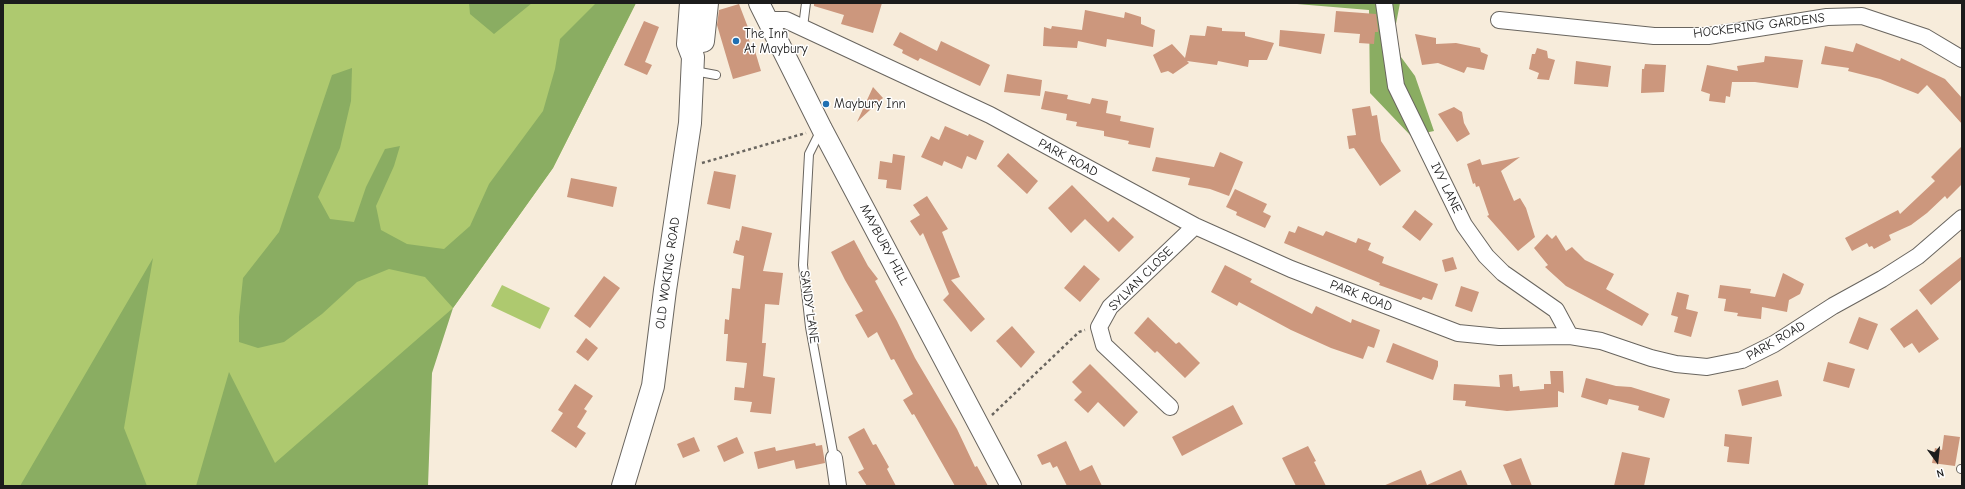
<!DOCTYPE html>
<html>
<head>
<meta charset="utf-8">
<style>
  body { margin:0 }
  #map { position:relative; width:1965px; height:489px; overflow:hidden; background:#f7ecdb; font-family:"Comic Neue",sans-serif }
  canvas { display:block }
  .frame { position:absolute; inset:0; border:4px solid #1c1c1c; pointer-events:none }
  .north { position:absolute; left:1917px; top:441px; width:40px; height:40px; -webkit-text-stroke:3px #fff; paint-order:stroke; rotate:165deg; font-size:11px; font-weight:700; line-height:16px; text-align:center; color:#1c1c1c }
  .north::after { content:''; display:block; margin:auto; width:14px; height:18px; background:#1c1c1c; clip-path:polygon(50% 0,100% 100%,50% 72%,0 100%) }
</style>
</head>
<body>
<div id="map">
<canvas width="1965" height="489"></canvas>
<div class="frame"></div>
<div class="north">N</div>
</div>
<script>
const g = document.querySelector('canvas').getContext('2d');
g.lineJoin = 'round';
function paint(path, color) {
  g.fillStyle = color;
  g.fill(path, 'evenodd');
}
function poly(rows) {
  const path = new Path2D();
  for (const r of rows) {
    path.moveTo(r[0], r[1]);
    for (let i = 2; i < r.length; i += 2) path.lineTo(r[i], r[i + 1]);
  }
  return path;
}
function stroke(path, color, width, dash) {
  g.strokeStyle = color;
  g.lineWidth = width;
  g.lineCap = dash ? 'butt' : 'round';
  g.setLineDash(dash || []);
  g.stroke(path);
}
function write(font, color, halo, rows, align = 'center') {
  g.font = font + ' "Comic Neue",sans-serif';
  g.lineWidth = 3;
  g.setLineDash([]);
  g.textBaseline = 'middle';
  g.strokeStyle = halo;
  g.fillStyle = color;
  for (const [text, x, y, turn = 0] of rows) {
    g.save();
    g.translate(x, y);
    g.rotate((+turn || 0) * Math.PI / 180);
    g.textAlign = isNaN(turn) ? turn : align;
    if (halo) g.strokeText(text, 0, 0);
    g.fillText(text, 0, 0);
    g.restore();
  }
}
paint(poly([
  [3,3,636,3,553,168,453,308,303,486,3,486],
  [502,285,550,308,540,329,491,306]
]), '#aec96f');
paint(poly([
  [469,3,532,3,494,34,470,14],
  [596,3,636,3,553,168,453,308,432,373,428,486,196,486,229,372,275,463,453,308,425,277,389,269,357,282,322,314,284,342,258,348,239,342,239,317,243,278,279,232,332,75,352,68,351,101,340,148,318,197,330,219,354,222,366,187,385,149,400,146,394,166,376,206,381,230,407,244,444,249,470,226,489,184,543,111,555,69,560,39],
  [1285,3,1400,3,1395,29,1401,57,1415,76,1434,131,1411,136,1370,93,1369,10],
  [153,258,124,428,147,486,20,486]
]), '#8aad62');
paint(poly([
  [814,3,882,3,873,33,841,24,844,15,814,6],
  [739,4,749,30,747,31,752,52,755,51,761,71,733,79,717,25,719,10],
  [1085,10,1124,18,1125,12,1141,17,1141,24,1155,30,1153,47,1107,39,1106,47,1078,41,1077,48,1043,46,1044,27,1051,29,1052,26,1082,30],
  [1336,11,1376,14,1378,29,1378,32,1375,32,1374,44,1359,43,1360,34,1334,32],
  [644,21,659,27,645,62,652,65,647,75,624,65],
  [1207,26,1222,28,1222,31,1245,32,1245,36,1274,43,1267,60,1249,60,1248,67,1218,61,1217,65,1187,61,1189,63,1173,74,1168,71,1161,73,1153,55,1172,44,1185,58,1190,35,1205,36],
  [1280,30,1325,34,1321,54,1279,46],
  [900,32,937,51,941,41,990,65,980,86,920,58,918,61,902,53,903,50,893,45],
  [1415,34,1436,38,1436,44,1456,43,1480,48,1481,52,1488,55,1484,70,1467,67,1464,73,1438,63,1422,65],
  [1856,43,1900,61,1901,58,1945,79,1962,98,1962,124,1927,85,1918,94,1880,79,1848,71,1849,68,1821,64,1825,46,1853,52],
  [1537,48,1547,51,1548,58,1555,60,1549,80,1537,79,1539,73,1529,69,1532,54,1535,54],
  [1765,56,1803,60,1798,88,1755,82,1732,82,1730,97,1726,96,1725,103,1709,101,1710,94,1701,91,1707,65,1738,71,1737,66,1764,62],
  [1576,61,1611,66,1608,87,1574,84],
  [1645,64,1666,65,1664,92,1641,93,1642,69,1644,69],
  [1007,74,1042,80,1040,96,1004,92],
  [873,87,883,98,857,122],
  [1045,91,1068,95,1067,99,1090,104,1092,98,1108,101,1106,113,1121,116,1120,121,1154,128,1150,148,1128,144,1129,141,1104,136,1104,131,1076,126,1077,122,1066,120,1067,114,1041,109],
  [1370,106,1372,116,1377,115,1381,141,1401,171,1380,186,1354,148,1349,149,1347,136,1356,135,1352,109],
  [1454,107,1462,112,1464,123,1470,134,1457,142,1438,114],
  [945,126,968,136,969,134,984,141,976,160,967,156,962,169,944,161,942,166,921,157,931,136,939,140],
  [1962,146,1962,184,1947,199,1945,196,1927,213,1911,225,1889,235,1891,240,1874,249,1872,246,1869,247,1867,243,1852,251,1845,238,1898,210,1900,214,1935,181,1931,177],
  [1220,152,1243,162,1229,196,1210,189,1188,185,1190,178,1152,171,1156,157,1214,167],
  [1008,153,1038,181,1027,194,997,166],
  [893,154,905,156,901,190,886,188,887,180,878,179,880,161,892,163],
  [1520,157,1501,171,1514,201,1520,198,1526,208,1535,237,1518,251,1487,216,1489,215,1479,186,1476,187,1475,183,1473,184,1467,164,1480,159,1482,165],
  [714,171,736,175,730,209,707,204],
  [571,178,617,187,613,207,567,197],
  [1072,185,1108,222,1113,217,1134,237,1119,252,1085,219,1071,233,1048,208],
  [1235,189,1267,204,1263,212,1271,216,1265,228,1236,215,1237,212,1226,207],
  [927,196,948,229,942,232,960,277,951,280,985,319,971,332,943,300,949,294,923,233,920,236,910,221,920,215,913,205],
  [1415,210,1433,224,1420,241,1402,227],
  [742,226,772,233,763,271,783,273,779,305,765,304,762,343,766,343,763,376,775,378,771,414,750,412,752,402,734,400,735,387,744,388,747,363,726,361,728,334,724,334,725,319,729,320,732,288,740,289,744,256,733,253,736,240,739,241],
  [1298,226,1323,236,1326,231,1356,243,1358,238,1371,243,1368,250,1384,257,1382,263,1438,284,1432,300,1423,297,1421,300,1379,285,1380,283,1284,243,1289,231,1295,233],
  [1547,234,1552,239,1556,235,1566,251,1572,247,1585,260,1614,274,1606,289,1649,314,1642,326,1566,286,1545,267,1548,265,1534,248],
  [854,240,868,266,878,279,875,281,897,321,915,358,957,429,975,467,977,466,988,486,955,486,914,414,912,415,903,400,913,394,894,359,891,360,877,332,868,338,855,315,863,311,845,280,831,252],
  [1962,256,1962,279,1931,305,1919,290],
  [1453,257,1457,269,1445,272,1442,260],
  [1084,265,1100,279,1080,302,1064,288],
  [1225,265,1252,279,1250,282,1312,314,1316,306,1351,323,1352,319,1380,330,1374,348,1368,346,1363,359,1331,348,1291,330,1239,302,1237,306,1211,292],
  [1783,273,1804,284,1800,294,1789,300,1787,312,1762,307,1761,319,1737,316,1738,313,1724,311,1726,299,1718,298,1720,285,1751,289,1750,293,1775,297],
  [604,276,620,288,590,328,574,316],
  [1461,286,1479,292,1472,312,1455,306],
  [1677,292,1689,295,1686,309,1698,312,1691,337,1674,332,1678,317,1671,315],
  [1917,309,1939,339,1919,353,1912,343,1904,348,1890,329],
  [1148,317,1176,344,1179,342,1200,363,1185,378,1157,351,1155,353,1134,333],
  [1859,317,1878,324,1868,350,1849,343],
  [1012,326,1035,352,1021,368,996,341],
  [586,338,598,348,588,361,576,352],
  [1393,343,1438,361,1438,366,1433,380,1386,362],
  [1828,362,1855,369,1849,388,1823,381],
  [1090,364,1138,412,1124,427,1098,402,1088,413,1074,400,1082,392,1072,382],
  [1550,371,1563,371,1564,393,1558,391,1558,407,1507,411,1465,406,1466,401,1453,400,1454,384,1500,387,1499,375,1512,374,1513,387,1519,386,1520,391,1544,389,1544,384,1551,384],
  [1586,378,1616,386,1631,387,1670,399,1664,418,1638,410,1639,406,1609,399,1607,405,1581,397],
  [1778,380,1782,396,1742,406,1738,390],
  [575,384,593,396,584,409,587,411,577,427,586,433,576,448,551,431,563,413,558,410],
  [1233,405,1243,424,1182,456,1172,437],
  [864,428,873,445,876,444,889,467,887,469,896,486,867,486,858,472,864,469,848,437],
  [1725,434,1752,437,1749,464,1727,462,1729,447,1724,446],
  [1944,435,1960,437,1955,466,1932,463,1935,448,1942,450],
  [694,437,700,451,683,458,677,444],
  [737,437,744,453,724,462,717,446],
  [1066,441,1080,471,1092,465,1102,486,1067,486,1057,466,1053,468,1050,462,1042,465,1037,455],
  [815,443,816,446,822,445,825,463,796,469,794,460,758,469,754,452,775,447,776,451],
  [1308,446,1316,461,1314,462,1326,486,1296,486,1282,458],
  [1622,452,1650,458,1644,486,1614,486],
  [1521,458,1532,486,1512,486,1503,465],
  [1421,470,1427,485,1461,470,1468,486,1383,486]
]), '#cc977d');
const service = poly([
  [803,27,806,3],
  [694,71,716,75],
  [821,130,809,154,803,265,810,327,834,458],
  [1961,469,1962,469]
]);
const minor = poly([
  [1384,3,1396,86,1464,225,1486,256,1503,273,1556,310,1570,336],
  [769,20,786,20,990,115,1195,226,1291,269,1458,333,1499,337,1570,336,1601,341,1651,358,1676,364,1707,367,1742,360,1774,344,1833,306,1882,279,1918,256,1962,218],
  [1499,20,1654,36,1708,36,1827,17,1862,16,1925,37,1962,59],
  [1170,407,1104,345,1099,327,1110,307,1195,226],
  [834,458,838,486]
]);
const tertiary = poly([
  [759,3,822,129,1011,486]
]);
const secondary = poly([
  [703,41,707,3],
  [623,486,653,386,665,290,690,123,693,57,688,44,691,3]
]);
stroke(service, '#69655f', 10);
stroke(minor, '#69655f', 18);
stroke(tertiary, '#69655f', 22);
stroke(secondary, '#69655f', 24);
stroke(poly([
  [702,163,806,133],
  [992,415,1079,332,1085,330]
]), '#69655f', 2.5, [3, 3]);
stroke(service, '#fff', 8);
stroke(minor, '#fff', 16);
stroke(tertiary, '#fff', 20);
stroke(secondary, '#fff', 22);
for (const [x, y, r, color] of [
  [736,41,4,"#1f6fb2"],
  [826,104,4,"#1f6fb2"]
]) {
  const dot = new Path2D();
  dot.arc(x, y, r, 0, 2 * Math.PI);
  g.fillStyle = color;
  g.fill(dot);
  stroke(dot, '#fff', 1.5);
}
write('13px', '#1c1c1c', '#fff', [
  ["HOCKERING GARDENS",1759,26,-7],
  ["PARK ROAD",1068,158,28],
  ["IVY LANE",1446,188,64],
  ["MAYBURY HILL",884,245,62],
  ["OLD WOKING ROAD",668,273,-82],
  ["SYLVAN CLOSE",1141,279,-45],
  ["PARK ROAD",1361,296,21],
  ["SANDY LANE",809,307,82],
  ["PARK ROAD",1776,341,-30]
]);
write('13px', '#1c1c1c', '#fff', [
  ["The Inn",744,34],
  ["At Maybury",744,49],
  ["Maybury Inn",834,104]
], 'left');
</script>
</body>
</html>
